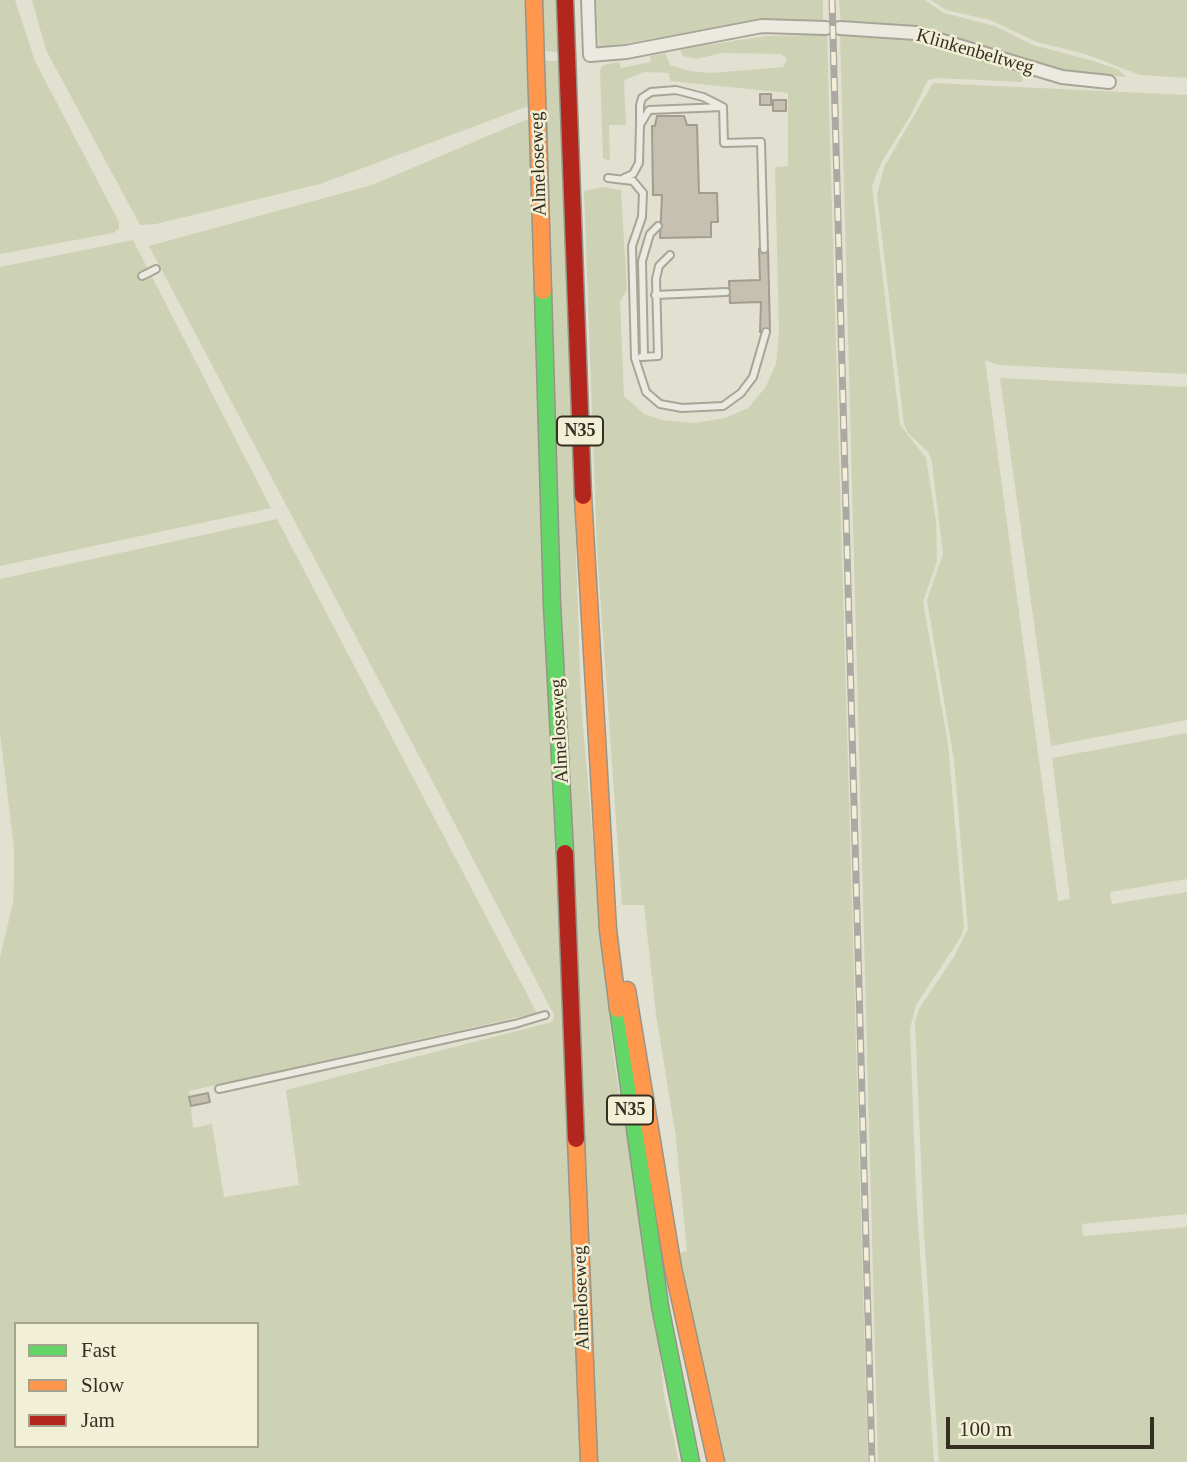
<!DOCTYPE html>
<html>
<head>
<meta charset="utf-8">
<style>
  body { margin:0 }
  #map { position:relative; width:1187px; height:1462px; overflow:hidden; background:#e2e0d0; font-family:Georgia,serif }
  canvas { display:block }
  .legend { position:absolute; left:14px; top:1322px; width:245px; height:126px; box-sizing:border-box; background:#f2efd7; border:2px solid #a7a28e; margin:0; padding:9px 12px; list-style:none; font-size:21px; color:#362f21 }
  .legend li { display:flex; align-items:center; gap:14px; height:35px }
  .legend b { width:35px; border:2px solid #a7a28e }
  .scale { position:absolute; left:946px; top:1417px; width:208px; height:32px; box-sizing:border-box; border:4px solid #362f21; border-top:0; padding-left:9px; font-size:21px; line-height:24px; white-space:nowrap; color:#362f21; -webkit-text-stroke:5px #f2efd7; paint-order:stroke }
</style>
</head>
<body>
<div id="map">
<canvas width="1187" height="1462"></canvas>
<ul class="legend">
<li><b style="height:9px;background:#63d668"></b>Fast</li>
<li><b style="height:9px;background:#ff974d"></b>Slow</li>
<li><b style="height:9px;background:#b3261e"></b>Jam</li>
</ul>
<div class="scale">100 m</div>
</div>
<script>
const g = document.querySelector('canvas').getContext('2d');
g.lineJoin = 'round';
function paint(path, color) {
  g.fillStyle = color;
  g.fill(path, 'evenodd');
}
function poly(rows) {
  const path = new Path2D();
  for (const r of rows) {
    path.moveTo(r[0], r[1]);
    for (let i = 2; i < r.length; i += 2) path.lineTo(r[i], r[i + 1]);
  }
  return path;
}
function stroke(path, color, width, dash) {
  g.strokeStyle = color;
  g.lineWidth = width;
  g.lineCap = dash ? 'butt' : 'round';
  g.setLineDash(dash || []);
  g.stroke(path);
}
function write(font, color, halo, rows, align = 'center') {
  g.font = font + ' Georgia,serif';
  g.lineWidth = 5;
  g.setLineDash([]);
  g.textBaseline = 'middle';
  g.strokeStyle = halo;
  g.fillStyle = color;
  for (const [text, x, y, turn = 0] of rows) {
    g.save();
    g.translate(x, y);
    g.rotate((+turn || 0) * Math.PI / 180);
    g.textAlign = isNaN(turn) ? turn : align;
    if (halo) g.strokeText(text, 0, 0);
    g.fillText(text, 0, 0);
    g.restore();
  }
}
paint(poly([
  [0,0,15,0,35,61,119,222,119,229,113,233,0,254],
  [32,0,530,0,534,104,320,184,156,224,140,225,46,50],
  [539,0,556,0,558,52,541,51],
  [596,0,823,0,823,23,747,22,599,48],
  [839,0,925,0,944,13,995,26,1033,45,1090,60,1117,69,1127,77,1063,72,911,26,841,23],
  [931,0,1187,0,1187,78,1140,75,1085,54,1037,42,990,20,946,10],
  [843,33,913,38,1023,71,1022,82,937,78,928,80,912,113,881,163,872,186,900,425,926,458,936,521,937,561,923,602,948,744,964,926,962,935,916,1005,910,1028,916,1192,934,1462,878,1462,840,34],
  [827,35,868,1462,726,1462,678,1253,687,1251,676,1138,656,1014,644,905,622,905,597,552,584,191,602,187,621,190,627,290,620,301,624,396,644,414,662,420,696,423,725,418,748,408,765,388,776,364,779,333,775,167,788,166,788,93,670,81,669,73,645,72,624,80,626,125,609,125,610,161,603,158,600,70,603,65,619,62,621,68,651,62,650,56,665,53,670,65,690,71,710,73,783,67,787,58,780,54,721,53,697,59,683,56,680,49,767,36],
  [541,61,560,61,581,703,603,958,613,1053,658,1333,664,1395,679,1462,594,1462],
  [933,83,1187,95,1187,374,998,365,985,360,1058,901,1070,899,1052,758,1187,733,1187,879,1110,892,1112,904,1187,892,1187,1214,1082,1224,1083,1236,1187,1227,1187,1462,939,1462,924,1234,915,1022,920,1007,954,957,968,929,954,760,927,600,943,554,932,462,929,453,908,433,904,424,877,195,884,167],
  [535,116,555,780,582,1462,0,1462,0,957,13,903,14,879,14,848,0,734,0,579,277,519,537,1013,189,1091,193,1128,212,1124,224,1197,299,1185,286,1090,552,1022,554,1015,445,805,149,246,372,185],
  [16,1324,257,1324,257,1446,16,1446],
  [133,240,271,508,0,566,0,267],
  [1000,378,1187,387,1187,720,1051,746]
]), '#cdd2b4');
const building = poly([
  [760,94,771,94,771,105,760,105,760,94],
  [773,100,786,100,786,111,773,111,773,100],
  [657,116,684,116,687,125,697,125,699,193,717,193,718,222,711,222,711,237,660,238,662,195,653,195,652,126,655,126,657,116],
  [759,249,768,249,770,332,760,332,761,302,730,303,729,281,760,280,759,249],
  [208,1093,210,1102,191,1106,189,1097,208,1093]
]);
paint(building, '#c6c0b1');
stroke(building, '#a29d8f', 2);
const lane = poly([
  [723,107,724,143,761,142,764,249],
  [640,122,640,105,642,98,651,92,676,90,703,97,721,106],
  [608,178,633,181,643,193,642,217,632,246,635,358,646,392,660,404,682,408,723,406,741,393,753,377,766,332],
  [624,178,633,174,639,163,640,125,649,110,723,107],
  [142,276,156,269],
  [655,295,726,292],
  [641,357,658,356,656,279,659,266,670,255],
  [644,357,642,261,650,234,658,226],
  [219,1089,515,1024,545,1015]
]);
const street = poly([
  [588,0,590,55,626,52,762,26,826,28],
  [840,28,916,33,1062,77,1109,82]
]);
const fast = poly([
  [543,291,552,604,565,853],
  [618,1009,660,1306,691,1462]
]);
const slow = poly([
  [534,0,543,291],
  [583,496,608,930,618,1009],
  [627,990,673,1268,716,1462],
  [576,1139,589,1462]
]);
const jam = poly([
  [565,0,583,496],
  [565,853,576,1139]
]);
stroke(lane, '#a8a598', 10);
stroke(street, '#a8a598', 16);
stroke(fast, '#979488', 19);
stroke(slow, '#979488', 19);
stroke(jam, '#979488', 19);
stroke(lane, '#ebeae1', 6);
stroke(street, '#ebeae1', 12);
stroke(fast, '#63d668', 16);
stroke(slow, '#ff974d', 16);
stroke(jam, '#b3261e', 16);
const rail = poly([
  [832,0,872,1462]
]);
stroke(rail, '#aba9a1', 7);
stroke(rail, '#f2efd7', 4.5, [13]);
for (const [x, y, w] of [
  [580,431,46],
  [630,1110,46]
]) {
  const box = new Path2D();
  box.roundRect(x - w / 2, y - 14.5, w, 29, 5);
  g.fillStyle = '#f2efd7';
  g.fill(box);
  stroke(box, '#362f21', 2);
}
write('bold 18px', '#362f21', null, [
  ["N35",580,431],
  ["N35",630,1110]
]);
write('19px', '#362f21', '#f2efd7', [
  ["Klinkenbeltweg",975,52,16],
  ["Almeloseweg",539,164,-92],
  ["Almeloseweg",560,731,-93],
  ["Almeloseweg",582,1298,-92]
]);
</script>
</body>
</html>
